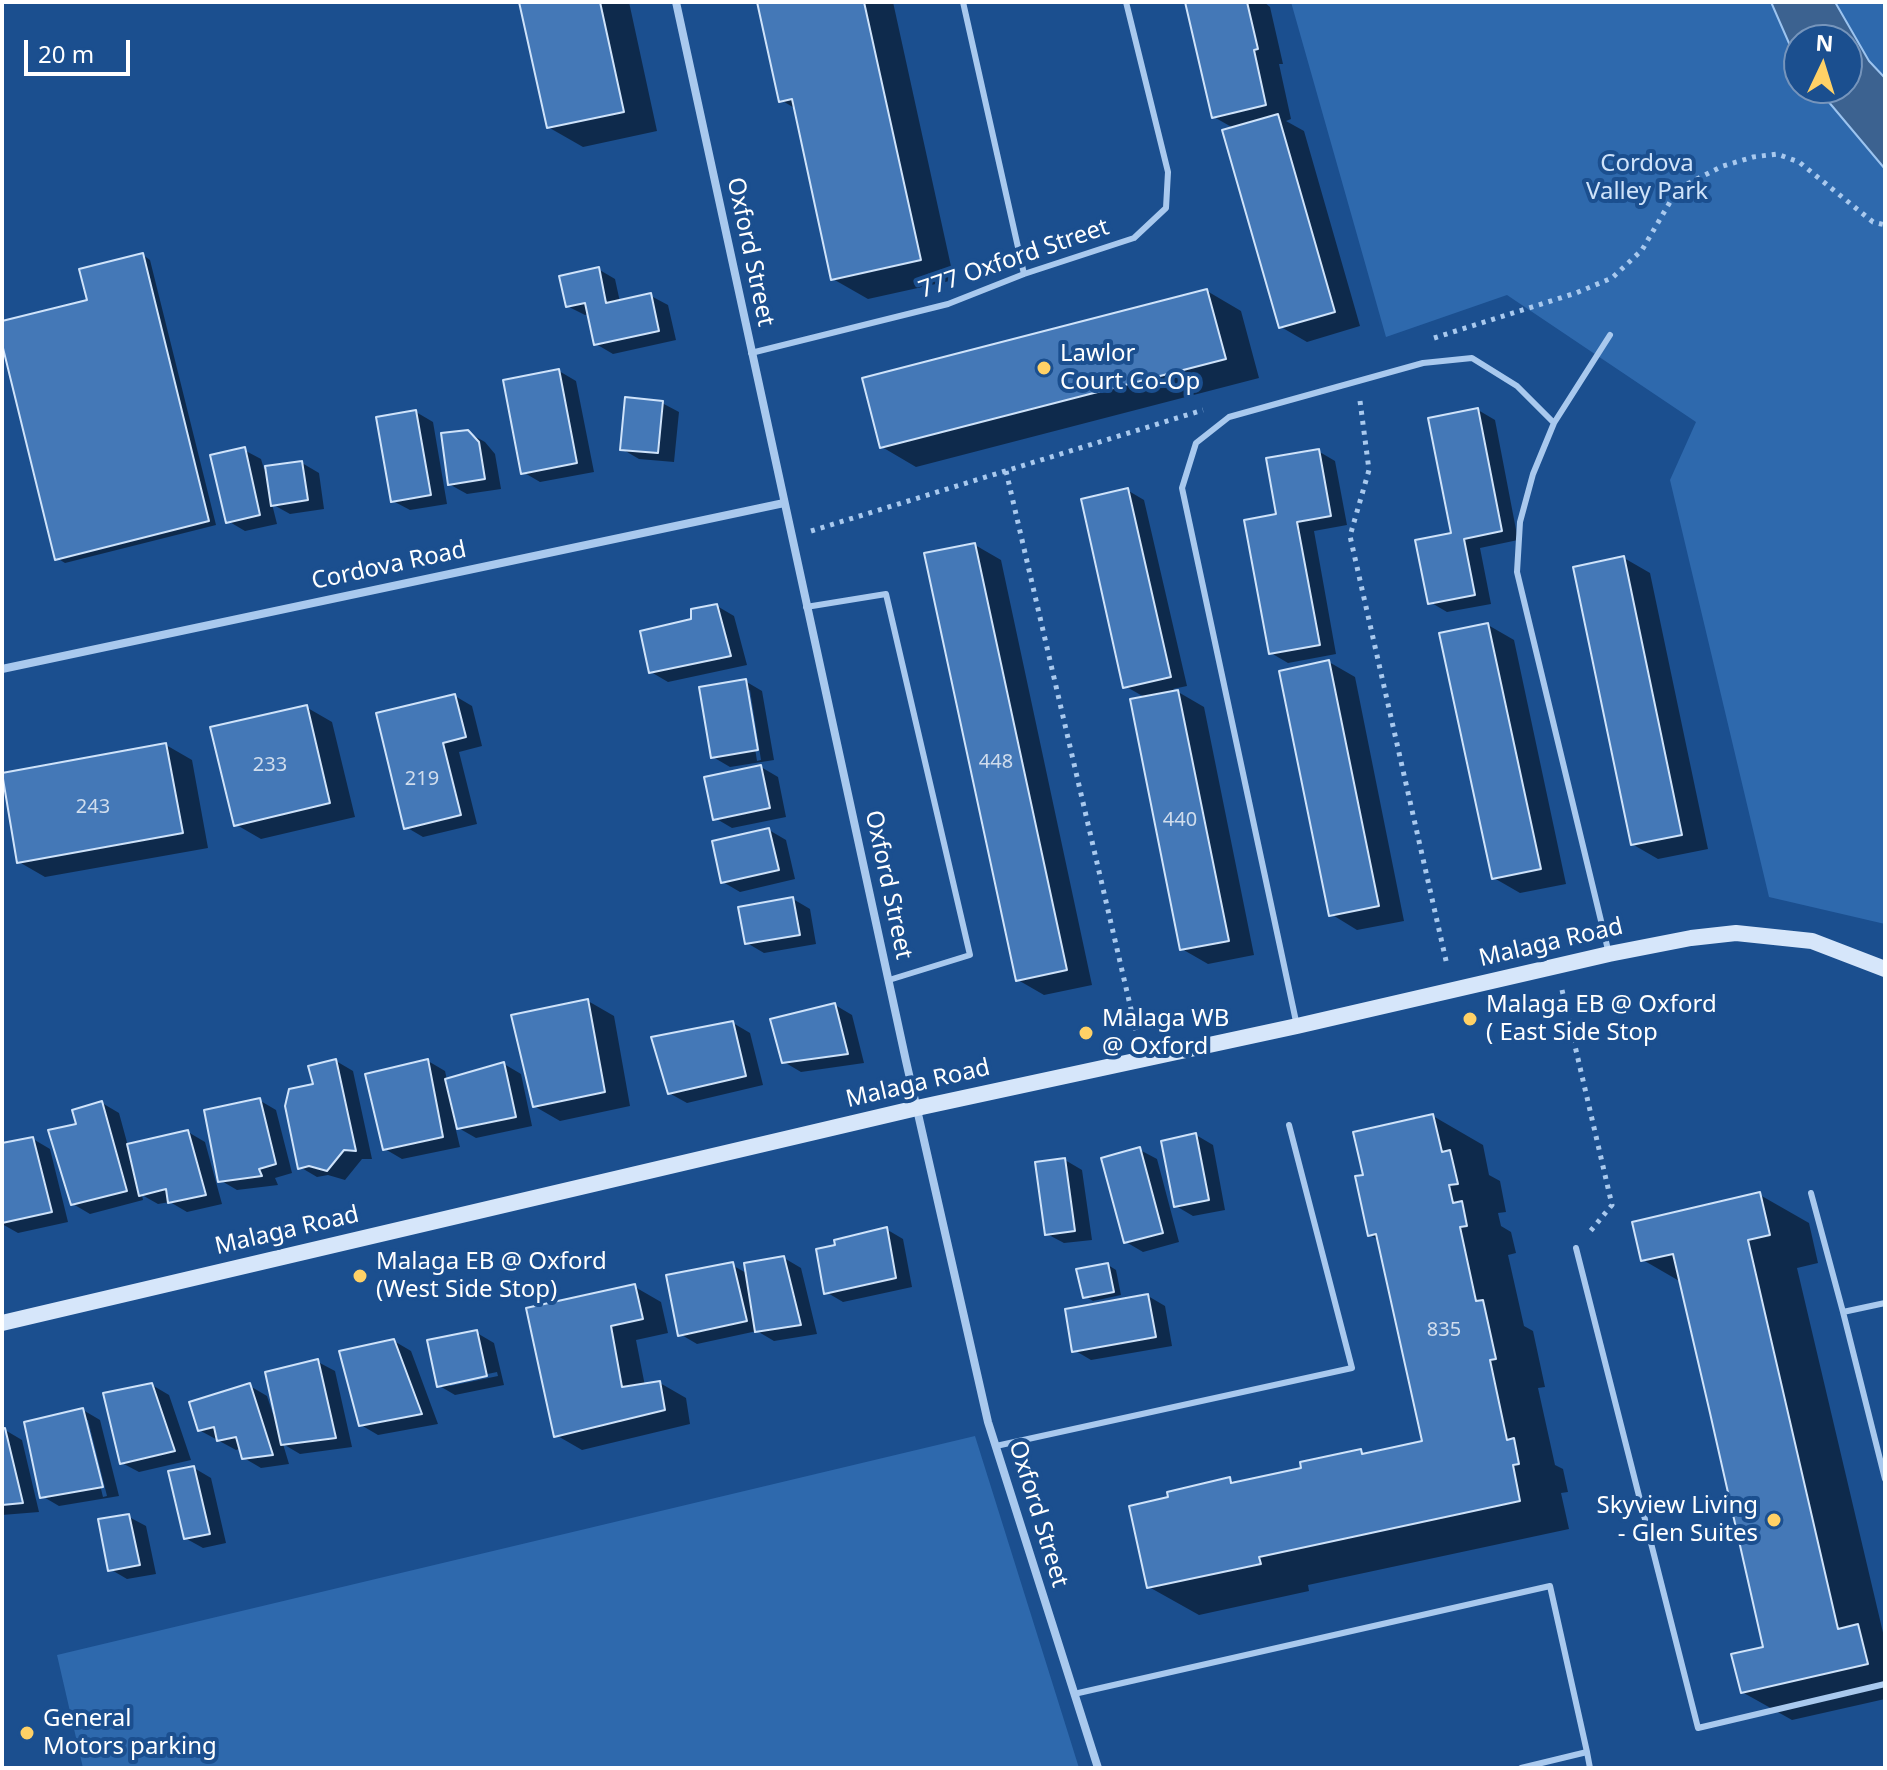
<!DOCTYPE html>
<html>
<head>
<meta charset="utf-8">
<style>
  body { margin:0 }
  #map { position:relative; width:1887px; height:1770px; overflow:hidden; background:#1b4f8f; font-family:"Noto Sans",sans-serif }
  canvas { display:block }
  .frame { position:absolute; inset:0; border:4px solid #fff; pointer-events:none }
  .north { position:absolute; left:1783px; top:24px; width:80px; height:80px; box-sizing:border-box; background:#1b4f8f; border:2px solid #7695bc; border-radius:50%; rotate:4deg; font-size:22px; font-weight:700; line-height:32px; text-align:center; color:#fff }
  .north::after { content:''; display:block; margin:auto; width:28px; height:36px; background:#ffd166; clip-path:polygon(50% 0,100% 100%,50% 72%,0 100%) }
  .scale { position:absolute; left:24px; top:40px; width:106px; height:36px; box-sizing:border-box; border:4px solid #fff; border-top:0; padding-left:10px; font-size:24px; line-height:28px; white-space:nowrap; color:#fff; -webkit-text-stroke:6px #1b4f8f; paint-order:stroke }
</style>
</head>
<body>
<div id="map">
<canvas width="1887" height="1770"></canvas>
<div class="frame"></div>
<div class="north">N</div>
<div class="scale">20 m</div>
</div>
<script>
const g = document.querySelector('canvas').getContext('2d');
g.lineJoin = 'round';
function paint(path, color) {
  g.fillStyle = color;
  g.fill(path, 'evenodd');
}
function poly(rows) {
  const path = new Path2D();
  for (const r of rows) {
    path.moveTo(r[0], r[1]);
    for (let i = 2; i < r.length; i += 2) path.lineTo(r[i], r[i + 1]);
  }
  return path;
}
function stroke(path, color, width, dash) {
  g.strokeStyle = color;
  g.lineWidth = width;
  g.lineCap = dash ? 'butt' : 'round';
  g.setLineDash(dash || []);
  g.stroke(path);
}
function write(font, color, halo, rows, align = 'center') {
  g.font = font + ' "Noto Sans",sans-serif';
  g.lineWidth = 8;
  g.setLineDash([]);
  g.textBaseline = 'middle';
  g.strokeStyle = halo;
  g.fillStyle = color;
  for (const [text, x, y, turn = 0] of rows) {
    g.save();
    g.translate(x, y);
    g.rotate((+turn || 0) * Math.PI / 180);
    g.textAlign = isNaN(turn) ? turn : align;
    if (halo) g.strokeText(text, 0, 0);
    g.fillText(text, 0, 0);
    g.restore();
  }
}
paint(poly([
  [1291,2,1885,2,1885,924,1769,897,1670,480,1696,422,1507,295,1386,337],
  [1799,40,1847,40,1847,88,1799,88],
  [975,1436,1079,1768,83,1768,57,1655]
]), '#2e69ad');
const water = poly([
  [1771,2,1835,2,1869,61,1885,78,1885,169,1817,88,1847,88,1847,40,1799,40,1799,66,1771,2]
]);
paint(water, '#3c6290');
stroke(water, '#9cc4f0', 2);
paint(poly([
  [521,2,629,2,657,131,583,147,548,127],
  [759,2,893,2,954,280,868,299,833,279,796,109,781,100],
  [1188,2,1264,2,1270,7,1283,64,1279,64,1291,119,1286,121,1304,131,1360,326,1307,342,1281,327,1235,129,1214,117],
  [143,255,150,260,216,525,65,563,57,558,2,336,2,323,89,301],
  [598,269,615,279,620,302,651,296,668,305,676,340,613,354,596,344,589,314,585,315,567,306],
  [1207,291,1241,311,1259,378,916,467,882,447],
  [559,371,576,381,594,472,540,482,523,472],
  [662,403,679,412,674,462,639,459,622,449],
  [1478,410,1495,420,1518,540,1480,548,1491,604,1447,612,1430,602,1453,535],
  [416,412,433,422,447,504,410,510,393,501],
  [467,432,485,442,495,454,501,489,467,494,449,484],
  [244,450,261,459,264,469,302,463,319,473,324,509,290,514,272,504,277,524,245,531,228,521],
  [1318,451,1335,461,1347,525,1314,531,1336,654,1288,663,1271,653,1278,516],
  [1127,490,1144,500,1187,686,1173,689,1204,707,1254,955,1208,964,1182,949,1146,698,1125,686],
  [975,545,1001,560,1092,985,1044,995,1018,980],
  [1624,558,1650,573,1708,849,1658,859,1632,844],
  [717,606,734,616,747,665,668,682,651,672],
  [1488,625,1514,640,1566,884,1520,893,1494,878],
  [1329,662,1355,677,1404,921,1357,930,1331,914],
  [745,681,762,691,774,760,730,767,713,757],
  [746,690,750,690,761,760,757,761],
  [455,696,472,706,482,746,459,752,477,824,423,837,406,827],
  [306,707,332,722,355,817,261,839,235,824],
  [166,745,192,760,208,848,45,877,19,862],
  [761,767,778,777,786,817,732,828,715,818],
  [769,830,786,840,795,879,740,892,723,882],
  [793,899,810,909,816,944,764,953,747,943],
  [588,1001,614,1016,630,1106,560,1121,534,1106],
  [835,1005,852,1015,864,1063,801,1072,784,1062],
  [733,1023,750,1033,763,1085,687,1103,669,1093],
  [336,1061,353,1071,372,1159,362,1159,345,1180,328,1175,317,1177,300,1167,315,1086],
  [428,1061,445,1071,447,1080,504,1064,521,1074,532,1126,476,1138,455,1126,460,1147,402,1159,385,1149],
  [259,1100,276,1110,292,1173,275,1178,278,1185,237,1190,220,1180],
  [102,1103,119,1113,128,1146,188,1132,205,1142,222,1204,187,1212,170,1202,158,1204,142,1195,143,1200,90,1214,73,1204,78,1125],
  [1433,1116,1483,1145,1489,1175,1500,1181,1506,1212,1498,1213,1501,1226,1511,1232,1516,1253,1508,1255,1524,1326,1533,1331,1545,1387,1538,1388,1555,1465,1563,1469,1568,1492,1561,1493,1569,1529,1308,1585,1309,1591,1199,1615,1149,1587,1171,1499,1229,1479,1237,1484,1304,1469,1360,1451,1367,1455,1424,1442,1379,1240,1370,1235,1365,1176],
  [1196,1135,1213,1145,1225,1210,1193,1216,1176,1206],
  [33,1139,50,1149,68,1222,18,1233,2,1224,2,1145],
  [1140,1150,1157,1159,1179,1242,1143,1252,1126,1242],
  [1065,1160,1082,1170,1092,1240,1064,1243,1047,1234],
  [1760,1195,1809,1223,1818,1263,1797,1268,1885,1641,1885,1699,1792,1720,1742,1692,1766,1649,1681,1282,1643,1260],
  [886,1229,903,1239,912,1287,843,1302,826,1292],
  [784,1258,801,1268,817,1334,774,1341,757,1331,697,1344,680,1334,732,1265,748,1274],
  [1108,1265,1116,1270,1121,1295,1093,1301,1085,1296],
  [635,1287,661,1302,668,1333,636,1340,645,1386,660,1383,686,1398,690,1424,582,1450,556,1435,528,1310],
  [1148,1296,1165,1306,1172,1346,1091,1360,1074,1350],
  [477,1333,494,1343,504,1385,455,1395,438,1385],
  [497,1372,498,1376,450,1386,450,1382],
  [394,1341,411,1351,438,1424,378,1435,361,1425],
  [318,1362,335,1371,352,1447,300,1454,283,1444,289,1464,261,1468,244,1458,242,1448,236,1450,199,1430,250,1386,267,1396,273,1414,276,1414],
  [152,1385,169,1395,191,1460,139,1472,122,1463],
  [83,1410,100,1420,119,1496,59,1506,42,1496],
  [84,1420,88,1420,107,1496,103,1497],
  [5,1430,22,1440,39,1512,2,1515,2,1431],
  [194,1468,211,1478,226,1543,203,1548,185,1538],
  [129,1517,146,1526,156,1574,127,1579,110,1569]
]), '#0007');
const building = poly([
  [519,2,600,2,624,112,547,128,519,2],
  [757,2,864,2,921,260,831,280,792,99,779,102,757,2],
  [1185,2,1247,2,1258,49,1254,50,1266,105,1212,118,1185,2],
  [1278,114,1335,312,1279,328,1222,130,1278,114],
  [143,253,209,521,55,560,2,344,2,321,87,300,79,269,143,253],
  [599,267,606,303,651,293,659,331,594,345,585,303,566,307,559,276,599,267],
  [1207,289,1226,359,880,448,862,378,1207,289],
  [559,369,577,463,521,474,503,380,559,369],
  [625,397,663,401,658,453,620,450,625,397],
  [1478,408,1502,531,1464,539,1475,595,1428,604,1415,540,1451,533,1428,418,1478,408],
  [416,410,431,495,391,502,376,417,416,410],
  [468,430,479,442,485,479,448,485,441,433,468,430],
  [245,447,260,515,226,523,210,455,245,447],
  [1319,449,1331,516,1297,522,1320,645,1269,654,1244,520,1276,514,1266,458,1319,449],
  [302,461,308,500,271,506,265,466,302,461],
  [1128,488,1171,677,1123,688,1081,499,1128,488],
  [975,543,1067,970,1016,981,924,553,975,543],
  [1624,556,1682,835,1631,845,1573,567,1624,556],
  [717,604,731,656,649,673,640,631,691,619,691,609,717,604],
  [1488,623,1541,869,1492,879,1439,633,1488,623],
  [1329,660,1379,906,1329,916,1279,671,1329,660],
  [746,679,758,750,711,758,699,687,746,679],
  [1178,690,1229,941,1180,950,1130,699,1178,690],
  [455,694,466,737,443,743,461,815,404,829,376,713,455,694],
  [307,705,330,803,234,826,210,727,307,705],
  [166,743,183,833,17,863,2,773,166,743],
  [761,765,770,808,713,820,704,777,761,765],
  [769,828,779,870,721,883,712,841,769,828],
  [793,897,800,935,745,944,738,907,793,897],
  [588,999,605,1092,533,1107,511,1015,588,999],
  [835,1003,848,1054,782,1063,770,1019,835,1003],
  [733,1021,746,1076,668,1094,651,1037,733,1021],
  [336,1059,356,1151,344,1150,327,1171,309,1166,298,1169,285,1106,289,1089,313,1084,308,1066,336,1059],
  [428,1059,443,1137,383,1150,365,1074,428,1059],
  [504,1062,516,1117,457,1129,445,1079,504,1062],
  [260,1098,276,1164,259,1169,262,1176,218,1182,204,1110,260,1098],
  [102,1101,127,1191,71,1205,48,1130,76,1124,72,1110,102,1101],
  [1433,1114,1442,1152,1450,1150,1458,1184,1449,1185,1453,1203,1462,1201,1467,1226,1460,1227,1476,1301,1483,1300,1496,1359,1490,1360,1507,1440,1514,1438,1519,1464,1513,1465,1520,1501,1259,1557,1261,1564,1147,1588,1129,1506,1168,1497,1167,1492,1230,1477,1231,1483,1301,1468,1300,1462,1361,1449,1362,1454,1422,1441,1376,1234,1368,1236,1355,1176,1363,1175,1353,1132,1433,1114],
  [188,1130,206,1195,168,1203,166,1189,139,1196,127,1144,188,1130],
  [1196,1133,1209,1200,1174,1207,1161,1141,1196,1133],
  [33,1137,52,1212,2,1223,2,1143,33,1137],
  [1140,1147,1163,1233,1124,1243,1101,1158,1140,1147],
  [1065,1158,1075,1231,1045,1235,1035,1162,1065,1158],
  [1760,1192,1770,1235,1748,1240,1838,1629,1858,1624,1868,1664,1741,1693,1731,1654,1763,1647,1710,1413,1673,1254,1641,1261,1632,1222,1760,1192],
  [887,1227,896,1278,824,1294,816,1249,835,1245,834,1240,887,1227],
  [784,1256,801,1325,755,1332,744,1263,784,1256],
  [733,1262,747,1321,678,1336,666,1275,733,1262],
  [1108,1263,1114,1292,1083,1298,1076,1269,1108,1263],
  [635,1284,643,1319,611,1326,622,1387,660,1381,665,1410,554,1437,526,1308,635,1284],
  [1148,1294,1156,1337,1072,1352,1065,1309,1148,1294],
  [477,1330,487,1376,437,1387,427,1340,477,1330],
  [394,1339,422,1414,359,1426,339,1351,394,1339],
  [318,1359,336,1438,281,1445,265,1372,318,1359],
  [152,1383,175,1451,120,1464,103,1393,152,1383],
  [250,1383,273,1455,242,1459,236,1437,217,1441,214,1427,198,1431,189,1402,250,1383],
  [83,1408,103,1487,40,1498,24,1422,83,1408],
  [5,1428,23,1503,2,1505,2,1429,5,1428],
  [194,1466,210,1534,184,1539,168,1471,194,1466],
  [129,1514,140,1565,108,1571,98,1519,129,1514]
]);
paint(building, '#4478b7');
stroke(building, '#cfe3fa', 2);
stroke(poly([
  [1434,338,1576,293,1612,278,1642,250,1670,202,1685,185,1723,166,1753,157,1777,154,1799,162,1873,222,1885,225],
  [1360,401,1369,470,1350,536,1447,965],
  [1006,471,1137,1035],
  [811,531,1203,410],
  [1562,990,1612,1205,1588,1234]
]), '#a9c9ee', 5, [4, 6]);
stroke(poly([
  [963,2,1024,274],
  [751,353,948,304,1024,274,1134,238,1166,208,1168,172,1126,2],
  [1554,423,1533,474,1520,522,1517,572,1609,954],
  [806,607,886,594,970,955,889,980],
  [1297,1026,1182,488,1196,443,1229,417,1423,363,1472,358,1517,386,1554,423,1610,335],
  [1811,1193,1843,1312],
  [1576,1248,1698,1728,1885,1684],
  [1885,1303,1843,1312,1885,1479],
  [996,1446,1352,1368,1289,1125],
  [1074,1694,1550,1586,1587,1752,1521,1768],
  [1587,1752,1590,1768]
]), '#a9c9ee', 6);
stroke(poly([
  [676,2,906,1061,988,1422,1098,1768],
  [2,669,784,503]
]), '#a9c9ee', 8);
stroke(poly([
  [2,1323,917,1108,1297,1026,1609,954,1691,938,1736,933,1812,941,1885,969]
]), '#d6e6fa', 16);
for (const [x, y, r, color] of [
  [1044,368,8,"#ffd166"],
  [1470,1019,8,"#ffd166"],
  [1086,1033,8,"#ffd166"],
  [360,1276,8,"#ffd166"],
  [1774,1520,8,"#ffd166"],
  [27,1733,8,"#ffd166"]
]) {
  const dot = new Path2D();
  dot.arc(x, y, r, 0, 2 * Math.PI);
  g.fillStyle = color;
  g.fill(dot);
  stroke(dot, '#1b4f8f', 3);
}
write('20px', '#d0dded', null, [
  ["448",996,762],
  ["233",270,765],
  ["219",422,779],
  ["243",93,807],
  ["440",1180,820],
  ["835",1444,1330]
]);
write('24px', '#cfe3fa', '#1b4f8f', [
  ["Cordova",1647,164],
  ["Valley Park",1647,192]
]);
write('24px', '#fff', '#1b4f8f', [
  ["Oxford Street",750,252,78],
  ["777 Oxford Street",1014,259,-19],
  ["Cordova Road",389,566,-12],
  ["Oxford Street",888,885,78],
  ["Malaga Road",1551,943,-13],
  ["Malaga Road",918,1084,-13],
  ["Malaga Road",287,1231,-13],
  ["Oxford Street",1038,1514,73]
]);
write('24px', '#fff', '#1b4f8f', [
  ["Lawlor",1060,354],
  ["Court Co-Op",1060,382],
  ["Malaga EB @ Oxford",1486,1005],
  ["( East Side Stop",1486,1033],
  ["Malaga WB",1102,1019],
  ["@ Oxford",1102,1047],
  ["Malaga EB @ Oxford",376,1262],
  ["(West Side Stop)",376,1290],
  ["Skyview Living",1758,1506,"right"],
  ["- Glen Suites",1758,1534,"right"],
  ["General",43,1719],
  ["Motors parking",43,1747]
], 'left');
</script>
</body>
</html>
